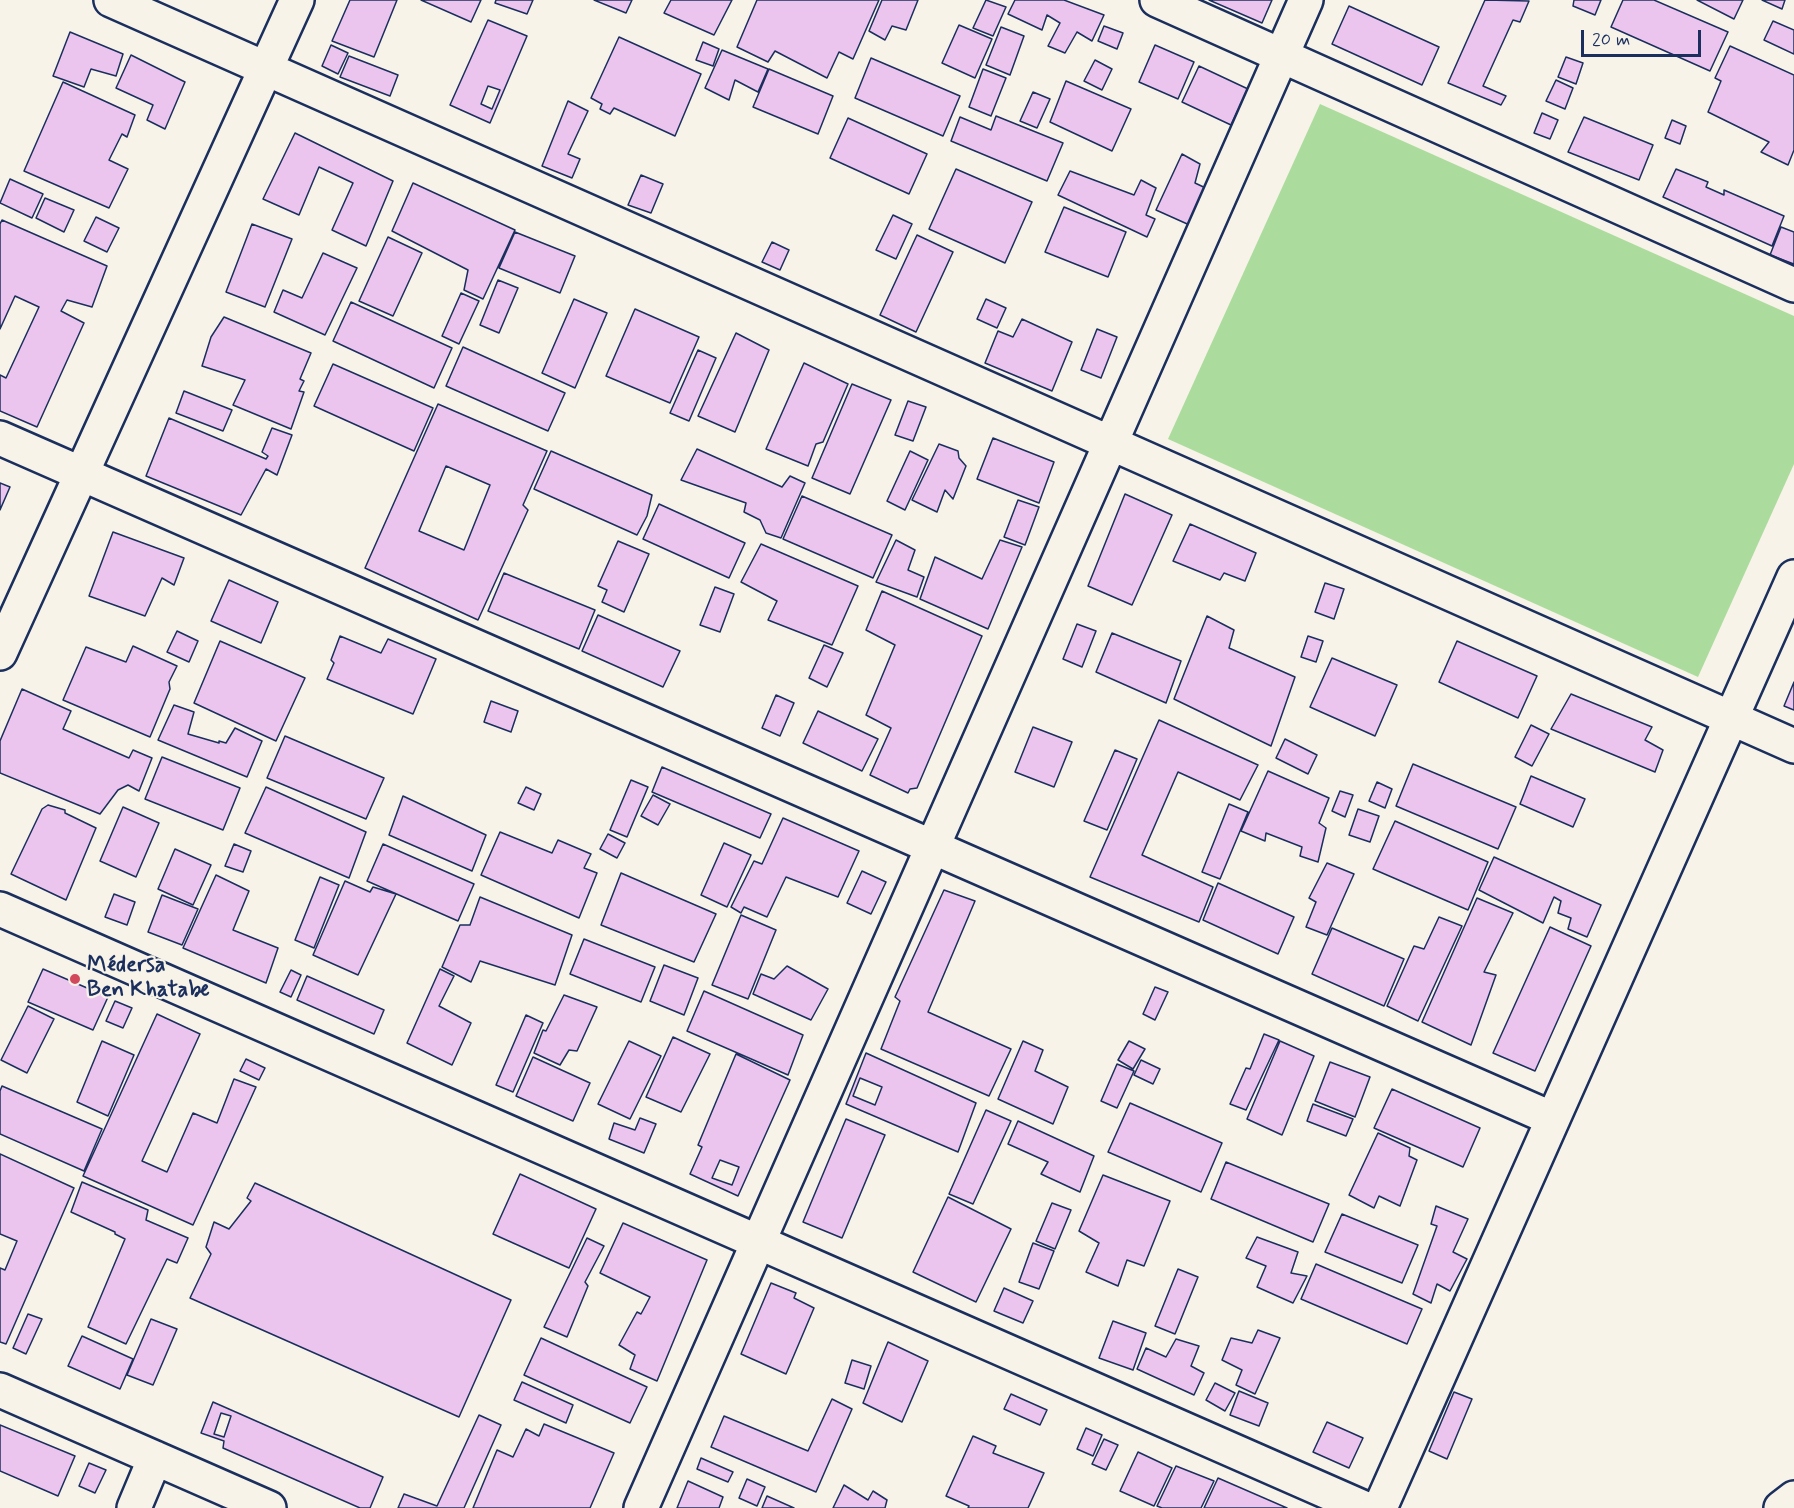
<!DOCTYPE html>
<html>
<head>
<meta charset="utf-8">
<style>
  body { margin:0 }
  #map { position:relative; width:1794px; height:1508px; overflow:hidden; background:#f7f3e8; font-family:Mynerve,sans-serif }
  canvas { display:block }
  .scale { position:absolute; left:1581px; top:30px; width:120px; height:27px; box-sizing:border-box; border:3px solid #1b2f5e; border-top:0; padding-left:8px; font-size:18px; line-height:21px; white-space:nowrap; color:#1b2f5e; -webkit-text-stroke:4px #f7f3e8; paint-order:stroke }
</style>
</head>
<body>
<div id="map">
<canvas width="1794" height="1508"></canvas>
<div class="scale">20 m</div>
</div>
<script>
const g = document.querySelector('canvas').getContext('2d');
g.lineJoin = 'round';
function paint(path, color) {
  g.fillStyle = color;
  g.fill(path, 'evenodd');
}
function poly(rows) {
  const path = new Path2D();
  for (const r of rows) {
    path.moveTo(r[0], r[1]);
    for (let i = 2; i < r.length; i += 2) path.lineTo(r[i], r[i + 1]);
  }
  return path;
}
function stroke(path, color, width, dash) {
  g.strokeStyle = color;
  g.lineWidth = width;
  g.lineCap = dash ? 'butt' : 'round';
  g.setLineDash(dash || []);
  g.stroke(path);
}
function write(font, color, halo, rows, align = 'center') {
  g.font = font + ' Mynerve,sans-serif';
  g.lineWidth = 4.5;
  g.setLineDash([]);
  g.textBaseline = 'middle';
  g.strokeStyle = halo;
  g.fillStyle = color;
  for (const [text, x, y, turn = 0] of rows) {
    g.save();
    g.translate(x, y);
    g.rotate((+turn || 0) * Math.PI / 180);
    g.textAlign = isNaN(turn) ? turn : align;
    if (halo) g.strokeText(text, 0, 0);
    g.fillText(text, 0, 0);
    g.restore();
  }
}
paint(poly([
  [1320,104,1794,316,1794,464,1698,677,1168,439]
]), '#acdc9d');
const building = poly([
  [350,0,397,0,374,57,332,41,350,0],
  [421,0,481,0,471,22,421,0],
  [496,0,533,0,527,14,495,3,496,0],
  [594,0,632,0,626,13,594,0],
  [671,0,732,0,714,35,664,13,671,0],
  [757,0,879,0,853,59,839,52,827,78,775,51,768,62,737,47,757,0],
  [882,0,918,0,906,30,892,26,885,40,869,31,882,0],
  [986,0,1006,7,993,36,973,28,986,0],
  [1015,0,1064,0,1104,15,1092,41,1077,32,1065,53,1048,46,1060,23,1047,15,1042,30,1008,14,1015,0],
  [1209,0,1272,0,1262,23,1209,0],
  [1485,0,1529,1,1520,22,1513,20,1483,86,1506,96,1501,105,1448,83,1485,0],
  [1574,0,1601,0,1595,15,1573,6,1574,0],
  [1623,0,1654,0,1728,32,1710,71,1611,27,1623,0],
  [1697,0,1743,0,1734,19,1697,0],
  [1762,0,1785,0,1782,9,1762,0],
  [1349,6,1439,47,1422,85,1332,44,1349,6],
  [488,20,527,36,490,123,450,105,488,20],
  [488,86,500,90,492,109,481,104,488,86],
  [1773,21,1794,30,1794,54,1764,40,1773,21],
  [959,25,992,39,975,78,942,63,959,25],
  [1104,26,1123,33,1117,49,1098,41,1104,26],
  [1001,27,1024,36,1010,75,986,65,1001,27],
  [70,32,123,54,116,76,91,69,84,87,53,76,70,32],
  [619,37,701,74,675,136,614,108,610,114,600,109,602,104,591,98,619,37],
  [703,42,719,49,713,66,696,60,703,42],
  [331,45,348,53,338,74,322,66,331,45],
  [1155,45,1194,62,1178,99,1139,82,1155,45],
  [1730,46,1794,75,1794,150,1788,165,1761,152,1769,142,1708,112,1721,81,1715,78,1730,46],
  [722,50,768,69,758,92,735,80,729,100,705,88,722,50],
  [131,55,185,82,165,129,147,120,153,105,116,88,131,55],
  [349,56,398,75,390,96,340,77,349,56],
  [1566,57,1583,63,1576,84,1558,77,1566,57],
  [871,58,960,96,943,136,855,98,871,58],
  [1095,60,1112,69,1102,90,1084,81,1095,60],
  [1199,66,1248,89,1231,125,1182,102,1199,66],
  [769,69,833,96,818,134,753,107,769,69],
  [983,69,1006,78,991,116,969,107,983,69],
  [1556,80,1573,88,1565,109,1546,101,1556,80],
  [1066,81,1131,109,1112,151,1050,122,1066,81],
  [63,82,135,115,127,137,122,134,109,160,128,169,109,208,24,171,63,82],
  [1033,92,1050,99,1037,128,1020,121,1033,92],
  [568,101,588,111,568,154,580,159,572,178,542,166,568,101],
  [1542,113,1558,120,1550,139,1534,133,1542,113],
  [996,116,1063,143,1047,181,951,141,960,117,991,130,996,116],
  [1584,117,1653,145,1639,180,1568,152,1584,117],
  [848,118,927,154,909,194,830,158,848,118],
  [1672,120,1686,126,1680,144,1665,138,1672,120],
  [295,133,393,181,366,246,332,230,353,183,319,167,299,215,263,199,295,133],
  [1182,154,1200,164,1195,183,1212,191,1194,227,1156,210,1182,154],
  [956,169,1032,202,1005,263,929,229,956,169],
  [1676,169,1708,182,1706,187,1724,195,1724,190,1784,216,1772,246,1663,197,1676,169],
  [1070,171,1134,195,1141,180,1156,188,1146,215,1155,219,1147,237,1058,195,1070,171],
  [641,175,663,184,651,213,628,205,641,175],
  [10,179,43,194,32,218,0,203,10,179],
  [413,183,515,230,483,299,464,290,468,270,392,231,413,183],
  [45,198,74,210,64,232,36,218,45,198],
  [1064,207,1126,232,1108,277,1045,252,1064,207],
  [893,215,912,224,896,259,876,250,893,215],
  [96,217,119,228,107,252,84,241,96,217],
  [2,220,107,266,92,307,67,300,61,311,84,323,37,427,0,411,0,375,6,378,39,307,15,296,0,329,0,224,2,220],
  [252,224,292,239,265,307,226,292,252,224],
  [1781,227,1794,232,1794,264,1770,255,1781,227],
  [515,232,575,256,560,293,499,268,515,232],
  [917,235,953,252,916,332,880,315,917,235],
  [388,237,422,253,393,316,359,301,388,237],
  [772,242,789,250,780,270,762,262,772,242],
  [323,253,357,268,325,335,274,312,283,290,302,298,323,253],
  [498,280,518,288,499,333,480,325,498,280],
  [461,293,479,301,459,344,442,336,461,293],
  [574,299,607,313,575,388,542,373,574,299],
  [986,299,1006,308,997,328,977,319,986,299],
  [351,302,452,348,434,388,333,341,351,302],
  [635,309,699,337,670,403,606,376,635,309],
  [224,317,311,353,300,379,304,381,299,391,304,392,291,429,233,405,245,380,202,366,211,337,224,317],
  [1022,319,1072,342,1052,391,985,363,998,331,1013,337,1022,319],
  [1097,329,1117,337,1101,378,1081,370,1097,329],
  [736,333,769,350,735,432,698,416,736,333],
  [463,347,565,393,548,431,446,386,463,347],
  [698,350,716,358,689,421,670,413,698,350],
  [804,363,848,384,823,442,816,444,808,466,766,449,804,363],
  [333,364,433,408,414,451,314,406,333,364],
  [852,384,891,400,850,494,812,478,852,384],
  [184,391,232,410,223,431,176,413,184,391],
  [908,401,926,407,913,441,895,435,908,401],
  [438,404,547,451,523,505,528,510,478,620,365,568,438,404],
  [446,466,490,485,464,550,419,531,446,466],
  [169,418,266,459,268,456,262,452,272,428,292,435,277,475,266,469,241,515,146,476,169,418],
  [993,438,1054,462,1039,503,977,479,993,438],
  [939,444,958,451,959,458,966,466,953,499,945,490,937,512,912,500,939,444],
  [697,449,782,487,790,476,805,483,781,538,766,533,760,520,744,512,746,503,681,480,697,449],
  [551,451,652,495,647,516,637,535,534,489,551,451],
  [910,451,928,460,905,510,887,501,910,451],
  [0,483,10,487,0,510,0,483],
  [1125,494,1172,515,1132,605,1088,586,1125,494],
  [802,496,892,535,873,578,783,539,802,496],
  [1018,500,1039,507,1025,545,1004,537,1018,500],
  [659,504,745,543,729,578,643,539,659,504],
  [1190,524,1256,553,1245,581,1224,573,1220,580,1173,561,1190,524],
  [113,532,184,558,174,585,162,578,145,616,89,596,113,532],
  [896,540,915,550,908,570,924,577,917,597,876,582,896,540],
  [1000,540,1022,547,988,629,920,599,935,557,982,579,1000,540],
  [618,541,649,554,624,612,602,602,607,590,598,586,618,541],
  [761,544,858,586,832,645,768,620,777,601,741,582,761,544],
  [504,573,595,610,579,649,488,611,504,573],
  [229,580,278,602,261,643,211,621,229,580],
  [1325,583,1344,589,1334,619,1315,612,1325,583],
  [715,587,734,594,720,632,700,625,715,587],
  [882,591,982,636,917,788,910,789,908,793,870,775,891,728,866,715,895,645,866,630,882,591],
  [598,615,680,651,663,687,582,651,598,615],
  [1207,616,1234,630,1229,648,1295,677,1271,746,1174,699,1207,616],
  [1077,624,1096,631,1082,667,1063,659,1077,624],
  [177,631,198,641,189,662,167,652,177,631],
  [1112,633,1181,661,1166,703,1096,672,1112,633],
  [340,636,381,653,388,639,436,659,413,714,327,679,334,663,331,660,340,636],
  [1308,636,1323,641,1316,662,1301,657,1308,636],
  [220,641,305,678,276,741,194,703,220,641],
  [1457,641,1537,676,1518,718,1439,682,1457,641],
  [824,645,843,653,827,687,809,678,824,645],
  [133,646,177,666,169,682,170,689,150,737,63,700,86,647,126,662,133,646],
  [1332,658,1397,685,1375,736,1310,707,1332,658],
  [1794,682,1794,710,1784,706,1794,682],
  [22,689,71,711,63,729,129,758,133,750,152,758,139,791,128,785,118,790,100,814,0,773,0,741,22,689],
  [1571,694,1652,727,1645,740,1663,750,1655,772,1551,729,1571,694],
  [776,695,794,703,780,736,762,728,776,695],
  [491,701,518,711,511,732,484,722,491,701],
  [174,705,194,712,188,734,219,743,219,741,226,743,235,728,262,741,247,777,158,740,174,705],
  [818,711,878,739,862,771,803,743,818,711],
  [1159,720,1258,765,1240,800,1178,772,1142,855,1213,887,1199,922,1090,877,1159,720],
  [1531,725,1549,734,1532,766,1515,757,1531,725],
  [1033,727,1072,742,1054,787,1015,772,1033,727],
  [285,736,384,778,366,819,267,778,285,736],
  [1285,739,1317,755,1308,774,1276,758,1285,739],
  [1115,750,1137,759,1107,830,1084,821,1115,750],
  [162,757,240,788,223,830,145,799,162,757],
  [1413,764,1516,807,1498,849,1396,806,1413,764],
  [662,767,771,814,760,838,652,792,662,767],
  [1268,771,1329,798,1319,823,1326,828,1318,862,1300,856,1302,847,1266,833,1265,841,1241,831,1268,771],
  [1531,776,1585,799,1573,827,1520,804,1531,776],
  [631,780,648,787,627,837,610,830,631,780],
  [1377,782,1392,789,1385,808,1369,801,1377,782],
  [266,787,366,832,349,878,245,833,266,787],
  [526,787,541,794,534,810,518,803,526,787],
  [1340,791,1353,795,1345,817,1332,811,1340,791],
  [653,795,670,804,658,825,641,816,653,795],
  [403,796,486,835,472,871,389,835,403,796],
  [1229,804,1248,812,1220,879,1202,872,1229,804],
  [48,805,65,810,65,813,96,828,66,900,11,874,42,809,48,805],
  [123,807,159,823,136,877,100,861,123,807],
  [1358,809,1379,816,1370,842,1349,835,1358,809],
  [783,818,859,851,838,897,786,877,767,917,744,907,741,913,731,907,754,861,762,864,783,818],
  [1395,821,1488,862,1468,910,1373,869,1395,821],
  [500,832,552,853,558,840,591,854,584,868,597,873,579,918,481,875,500,832],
  [608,834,625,843,617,858,600,849,608,834],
  [724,843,751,855,727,907,701,895,724,843],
  [234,844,251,851,243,872,225,866,234,844],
  [383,844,474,884,458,921,367,881,383,844],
  [175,849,211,865,193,905,158,889,175,849],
  [1494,857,1601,905,1587,937,1568,929,1571,918,1558,913,1561,901,1554,897,1543,923,1479,890,1494,857],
  [1327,863,1354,874,1327,935,1306,927,1316,902,1309,898,1327,863],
  [862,871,886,882,871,914,847,903,862,871],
  [621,873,716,914,694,962,601,925,621,873],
  [216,875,249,891,233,930,278,948,266,983,183,948,216,875],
  [320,877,339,885,314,948,295,940,320,877],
  [345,881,370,892,373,887,396,894,358,975,313,955,345,881],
  [1218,883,1294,917,1278,954,1203,920,1218,883],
  [944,890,975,901,928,1012,1011,1049,989,1096,881,1049,900,1001,895,997,944,890],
  [114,894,135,902,127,925,105,917,114,894],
  [162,895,198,909,182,945,148,932,162,895],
  [480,897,572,935,555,985,480,961,471,982,442,967,460,925,470,925,480,897],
  [1477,898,1513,913,1484,972,1496,975,1471,1045,1422,1022,1477,898],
  [741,915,776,930,748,999,712,985,741,915],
  [1439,917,1462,926,1418,1021,1387,1006,1414,946,1424,949,1439,917],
  [1550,927,1591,946,1535,1071,1493,1053,1550,927],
  [1332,928,1404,959,1384,1006,1312,974,1332,928],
  [584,939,655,967,641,1002,570,974,584,939],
  [664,965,698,978,684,1015,650,1001,664,965],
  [787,966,828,989,811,1020,753,994,761,974,774,979,787,966],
  [43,969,108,997,93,1030,28,1002,43,969],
  [440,969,454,976,439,1006,471,1023,452,1065,407,1043,440,969],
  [291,970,301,975,291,997,280,992,291,970],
  [307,976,384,1010,374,1034,297,1000,307,976],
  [1155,987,1168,992,1155,1020,1143,1014,1155,987],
  [704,991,803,1035,788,1075,687,1031,704,991],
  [564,995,597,1007,577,1051,569,1050,560,1065,534,1053,543,1030,546,1031,564,995],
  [115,1001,132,1008,123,1028,106,1021,115,1001],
  [28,1006,54,1019,27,1073,1,1060,28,1006],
  [157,1014,200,1034,142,1161,167,1172,193,1113,217,1123,234,1079,256,1087,193,1225,83,1176,157,1014],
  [526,1015,543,1023,513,1092,496,1085,526,1015],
  [1264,1034,1279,1040,1246,1110,1230,1104,1246,1068,1250,1069,1264,1034],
  [673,1037,710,1054,681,1112,646,1097,673,1037],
  [102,1041,134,1055,108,1116,77,1102,102,1041],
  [629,1041,661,1056,630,1119,598,1104,629,1041],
  [1023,1041,1043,1050,1035,1071,1068,1087,1053,1124,998,1099,1023,1041],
  [1129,1041,1145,1049,1133,1069,1118,1060,1129,1041],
  [1280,1041,1314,1056,1282,1135,1247,1119,1280,1041],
  [866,1053,976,1103,958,1152,846,1104,866,1053],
  [860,1078,882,1087,875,1105,853,1096,860,1078],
  [736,1054,790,1080,738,1196,690,1174,702,1147,698,1145,736,1054],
  [720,1160,739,1167,732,1185,712,1178,720,1160],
  [533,1057,590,1083,573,1121,516,1096,533,1057],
  [246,1059,265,1068,259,1080,240,1071,246,1059],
  [1141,1060,1160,1069,1153,1084,1134,1075,1141,1060],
  [1330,1062,1370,1077,1355,1117,1315,1101,1330,1062],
  [1117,1064,1134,1071,1117,1108,1101,1101,1117,1064],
  [2,1086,102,1129,84,1171,0,1134,0,1091,2,1086],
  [1392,1089,1480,1128,1463,1167,1374,1128,1392,1089],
  [1130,1103,1222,1143,1201,1192,1108,1152,1130,1103],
  [1313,1104,1353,1119,1346,1136,1307,1121,1313,1104],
  [986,1110,1011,1121,973,1204,949,1194,986,1110],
  [640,1118,656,1124,644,1153,609,1139,614,1123,635,1130,640,1118],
  [846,1119,885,1135,842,1238,803,1222,846,1119],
  [1018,1121,1094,1156,1080,1192,1041,1174,1048,1162,1008,1144,1018,1121],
  [1378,1133,1410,1148,1409,1156,1417,1160,1400,1206,1379,1196,1374,1208,1349,1195,1378,1133],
  [0,1154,74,1188,6,1344,0,1342,0,1268,5,1270,17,1241,0,1234,0,1154],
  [1226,1162,1329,1204,1313,1242,1211,1199,1226,1162],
  [520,1174,596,1209,569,1268,493,1234,520,1174],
  [1103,1175,1170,1201,1144,1266,1127,1260,1118,1286,1086,1272,1099,1243,1079,1231,1103,1175],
  [82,1182,148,1210,146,1220,188,1238,177,1263,167,1259,126,1344,88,1327,125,1239,115,1234,115,1232,71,1212,82,1182],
  [255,1183,511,1300,459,1417,190,1298,211,1254,206,1247,214,1222,229,1229,251,1201,247,1198,255,1183],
  [948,1197,1011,1229,976,1302,913,1272,948,1197],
  [1052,1203,1071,1210,1055,1249,1036,1241,1052,1203],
  [1436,1206,1468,1219,1453,1252,1467,1259,1450,1291,1437,1284,1431,1303,1413,1294,1437,1226,1431,1224,1436,1206],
  [1342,1214,1418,1245,1402,1283,1325,1252,1342,1214],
  [623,1223,707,1260,657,1381,630,1369,635,1355,619,1345,637,1312,641,1314,650,1297,600,1273,623,1223],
  [1257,1237,1298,1252,1291,1273,1307,1276,1293,1303,1257,1287,1266,1266,1246,1258,1257,1237],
  [587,1238,604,1246,585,1282,588,1286,567,1337,544,1327,587,1238],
  [1033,1243,1054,1251,1039,1289,1019,1282,1033,1243],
  [1316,1264,1422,1309,1407,1344,1301,1299,1316,1264],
  [1178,1269,1198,1277,1175,1334,1155,1326,1178,1269],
  [771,1283,796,1293,794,1298,814,1308,786,1374,741,1354,771,1283],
  [1004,1288,1033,1301,1023,1323,994,1311,1004,1288],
  [28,1314,42,1319,26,1354,13,1348,28,1314],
  [151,1319,177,1329,153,1385,127,1375,151,1319],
  [1113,1321,1146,1333,1133,1370,1099,1358,1113,1321],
  [1258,1330,1280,1338,1255,1394,1236,1385,1242,1370,1222,1360,1231,1338,1252,1343,1258,1330],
  [82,1336,133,1359,120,1389,68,1366,82,1336],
  [541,1338,647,1387,630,1423,524,1375,541,1338],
  [1176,1339,1199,1346,1191,1366,1204,1373,1194,1395,1137,1369,1146,1348,1166,1357,1176,1339],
  [888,1342,928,1361,902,1422,863,1403,888,1342],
  [852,1360,871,1366,864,1389,845,1383,852,1360],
  [522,1382,573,1405,566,1423,514,1400,522,1382],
  [1215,1383,1235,1393,1225,1411,1206,1400,1215,1383],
  [1239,1391,1268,1403,1259,1426,1230,1415,1239,1391],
  [1454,1392,1472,1399,1447,1459,1429,1451,1454,1392],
  [1011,1394,1047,1410,1040,1425,1004,1409,1011,1394],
  [832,1399,852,1409,816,1492,711,1447,724,1416,808,1451,832,1399],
  [213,1402,383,1477,370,1508,360,1508,223,1448,224,1441,201,1433,213,1402],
  [221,1413,231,1416,224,1437,214,1434,221,1413],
  [479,1415,501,1425,464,1508,398,1508,404,1494,437,1506,479,1415],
  [1327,1422,1363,1438,1349,1468,1313,1452,1327,1422],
  [544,1424,614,1453,590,1508,473,1508,497,1450,513,1457,526,1429,539,1436,544,1424],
  [0,1425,75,1456,58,1496,0,1471,0,1425],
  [1086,1428,1102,1435,1093,1456,1077,1449,1086,1428],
  [973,1436,996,1446,993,1453,1044,1473,1028,1508,968,1508,969,1506,946,1496,973,1436],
  [1104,1439,1118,1445,1106,1470,1092,1464,1104,1439],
  [1138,1452,1172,1468,1154,1506,1120,1491,1138,1452],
  [701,1458,733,1472,728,1482,697,1469,701,1458],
  [89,1463,106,1470,95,1493,79,1486,89,1463],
  [1176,1466,1214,1481,1201,1508,1162,1508,1157,1506,1176,1466],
  [1218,1478,1287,1508,1204,1508,1218,1478],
  [747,1479,765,1487,757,1506,739,1498,747,1479],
  [688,1481,723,1497,719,1508,677,1508,688,1481],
  [844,1485,868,1500,873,1491,887,1500,885,1508,833,1508,844,1485],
  [767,1496,794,1508,762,1508,767,1496]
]);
paint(building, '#ecc5ef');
stroke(building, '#1b2f5e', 1.5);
const minor = poly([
  [111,0,1794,746],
  [1157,0,1794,285],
  [0,438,1553,1119],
  [0,653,297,0],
  [0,909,1364,1508],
  [0,1390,269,1508],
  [134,1508,155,1458],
  [641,1508,1306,0],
  [1380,1508,1794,577],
  [1781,1508,1794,1498]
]);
stroke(minor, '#1b2f5e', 38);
stroke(minor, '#f7f3e8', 33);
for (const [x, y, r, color] of [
  [75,979,6,"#d1495b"]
]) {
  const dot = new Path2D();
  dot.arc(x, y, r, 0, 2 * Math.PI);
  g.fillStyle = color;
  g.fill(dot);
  stroke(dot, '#f7f3e8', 2);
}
write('bold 22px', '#1b2f5e', '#f7f3e8', [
  ["Médersa",87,966],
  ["Ben Khatabe",87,991]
], 'left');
</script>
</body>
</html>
